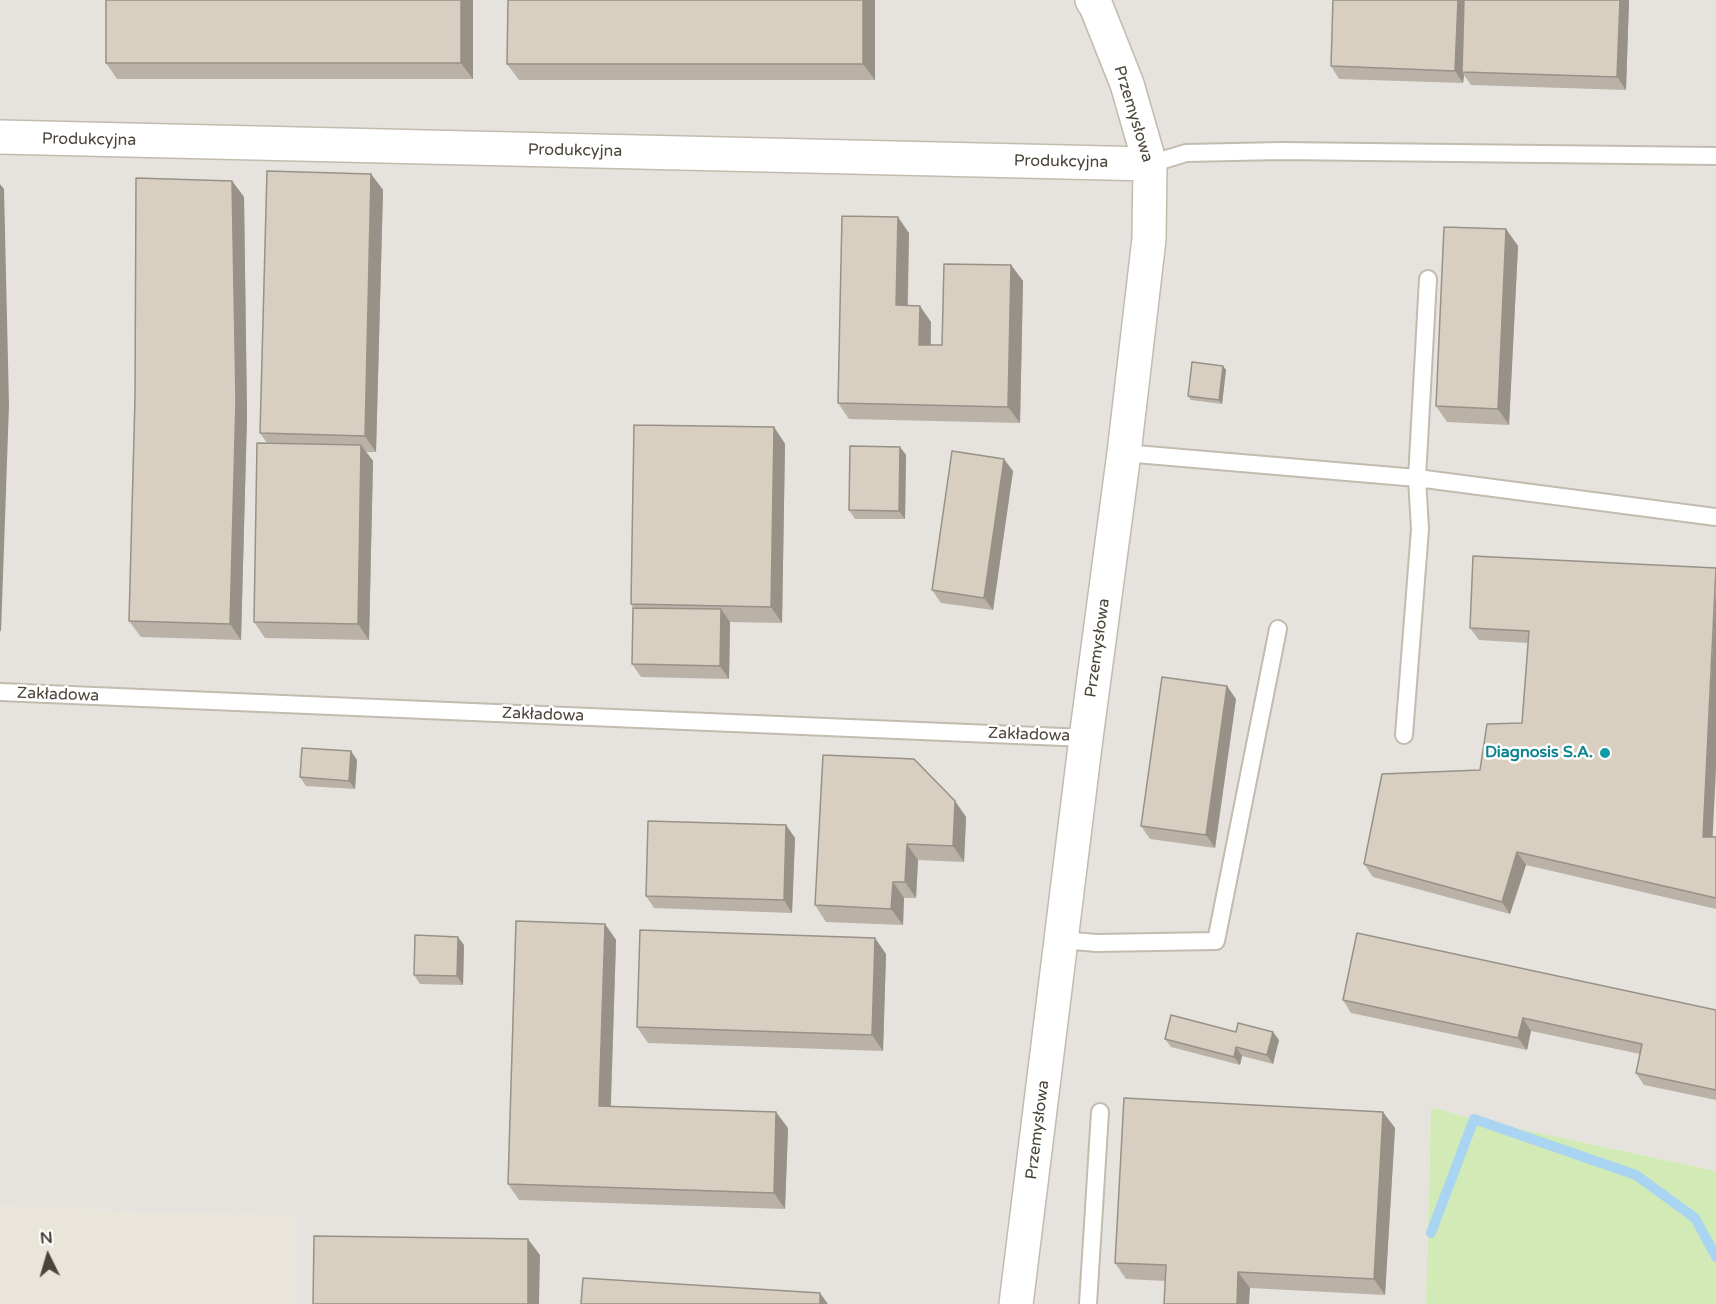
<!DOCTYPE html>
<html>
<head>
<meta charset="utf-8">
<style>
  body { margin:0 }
  #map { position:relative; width:1716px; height:1304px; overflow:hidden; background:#f6f3ec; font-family:"Varela Round",sans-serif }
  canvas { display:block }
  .north { position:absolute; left:18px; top:1226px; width:60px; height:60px; -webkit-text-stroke:4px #fff; paint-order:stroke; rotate:355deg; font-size:16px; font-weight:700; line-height:24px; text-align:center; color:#4b4439 }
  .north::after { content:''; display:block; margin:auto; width:21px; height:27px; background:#4b4439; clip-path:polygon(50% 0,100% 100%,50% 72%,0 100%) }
</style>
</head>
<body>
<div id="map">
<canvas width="1716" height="1304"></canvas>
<div class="north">N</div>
</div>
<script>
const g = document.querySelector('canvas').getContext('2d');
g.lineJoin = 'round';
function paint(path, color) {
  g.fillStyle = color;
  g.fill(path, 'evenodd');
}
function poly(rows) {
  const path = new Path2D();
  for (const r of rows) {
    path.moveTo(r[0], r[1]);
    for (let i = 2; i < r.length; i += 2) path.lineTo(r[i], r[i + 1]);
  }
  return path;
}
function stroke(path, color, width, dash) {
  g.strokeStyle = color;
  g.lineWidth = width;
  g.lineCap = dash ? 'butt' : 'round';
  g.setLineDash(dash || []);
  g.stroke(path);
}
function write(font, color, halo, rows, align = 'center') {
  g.font = font + ' "Varela Round",sans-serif';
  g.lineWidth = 5;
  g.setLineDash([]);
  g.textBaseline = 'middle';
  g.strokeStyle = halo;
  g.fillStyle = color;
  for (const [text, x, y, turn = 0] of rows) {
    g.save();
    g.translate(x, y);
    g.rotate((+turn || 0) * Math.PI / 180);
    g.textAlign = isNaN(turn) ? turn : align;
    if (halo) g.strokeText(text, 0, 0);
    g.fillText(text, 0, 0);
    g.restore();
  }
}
paint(poly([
  [0,1207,296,1217,296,1304,0,1304]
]), '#eae5da');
paint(poly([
  [0,0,1716,0,1716,1171,1474,1119,1431,1107,1426,1304,296,1304,296,1217,0,1207]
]), '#e6e2dd');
paint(poly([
  [1431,1107,1474,1119,1716,1171,1716,1304,1426,1304]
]), '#d2eab5');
stroke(poly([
  [1431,1233,1474,1119,1636,1175,1695,1218,1716,1257]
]), '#a9d4f2', 10);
const service = poly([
  [1150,164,1186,153,1281,151,1716,156],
  [1124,453,1417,478,1716,517],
  [0,692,1086,738],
  [1404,735,1420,529,1417,478,1428,279],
  [1063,940,1096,943,1216,941,1278,629],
  [1088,1304,1100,1112]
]);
const minor = poly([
  [0,137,1150,164],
  [1016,1304,1086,738,1124,453,1149,239,1150,164,1127,84,1096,6,1092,0]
]);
stroke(service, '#c2bbae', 20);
stroke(minor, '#c2bbae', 36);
stroke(service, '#fff', 16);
stroke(minor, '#fff', 33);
paint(poly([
  [473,0,473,79,117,79,106,63],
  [875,0,875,80,519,80,507,64],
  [1333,0,1629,0,1626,90,1471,85,1464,75,1463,83,1339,79,1331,66],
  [371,174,383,190,376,452,366,452,373,461,369,640,265,638,254,622,267,443,260,433],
  [232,181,244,197,247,416,241,640,141,637,129,621],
  [1506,229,1518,246,1509,425,1447,422,1436,406],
  [909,233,908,306,931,322,931,345,942,345,1011,265,1023,281,1020,423,849,419,838,403],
  [1223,366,1226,370,1222,404,1191,400,1188,396],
  [774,427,785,444,782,623,730,622,729,679,641,677,632,664,633,608,631,604],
  [900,447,906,455,905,519,855,519,849,510],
  [1013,471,993,610,941,603,932,590],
  [1473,556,1713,837,1716,837,1716,909,1526,865,1510,914,1373,877,1364,864,1480,770,1522,723,1528,643,1479,640,1470,628],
  [1236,699,1215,848,1150,839,1141,826],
  [357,760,355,789,306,786,300,777],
  [955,801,966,817,964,862,918,860,916,898,904,898,903,925,826,922,815,905],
  [786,825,795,838,792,913,654,908,646,896],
  [605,924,616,940,611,1107,788,1128,785,1209,519,1200,508,1184],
  [464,945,463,985,420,984,414,975],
  [886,954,883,1051,648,1043,637,1027],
  [1343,1000,1716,1010,1716,1100,1644,1085,1636,1073,1640,1054,1531,1031,1527,1050,1351,1013],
  [1236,1032,1279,1040,1273,1064,1242,1056,1240,1065,1171,1047,1165,1039],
  [1395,1128,1385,1295,1250,1288,1166,1281,1126,1279,1115,1263]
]), '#bab2a6');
paint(poly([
  [461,0,473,0,473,79,461,63],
  [863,0,875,0,875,80,863,64],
  [1458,0,1467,0,1462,72,1464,75,1463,83,1455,71],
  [1620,0,1629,0,1626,90,1617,77],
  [371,174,383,190,376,452,365,436],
  [232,181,244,197,247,416,241,640,230,624],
  [0,184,4,189,9,405,1,632,0,630],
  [898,217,909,233,907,322,896,305],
  [1506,229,1518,246,1509,425,1498,409],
  [1011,265,1023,281,1020,423,1008,407],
  [920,306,931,322,930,361,919,345],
  [1223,366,1226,370,1222,404,1219,400],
  [774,427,785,444,782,623,771,607],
  [361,445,373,461,369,640,358,624],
  [900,447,906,455,905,519,899,511],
  [1004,459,1013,471,993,610,984,598],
  [1716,583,1716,769,1712,849,1703,837],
  [721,609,730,622,729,679,720,666],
  [1227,686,1236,699,1215,848,1206,835],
  [351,751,357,760,355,789,349,781],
  [955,801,966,817,964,862,953,846],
  [786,825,795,838,792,913,784,900],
  [907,844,918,860,916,898,905,882],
  [1517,852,1526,865,1510,914,1502,902],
  [893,882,904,898,903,925,891,909],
  [605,924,616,940,610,1123,599,1106],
  [458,937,464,945,463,985,457,976],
  [875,938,886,954,883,1051,872,1035],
  [1523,1018,1531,1031,1527,1050,1518,1038],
  [1273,1032,1279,1040,1273,1064,1267,1055],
  [1236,1047,1242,1056,1240,1065,1234,1057],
  [776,1112,788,1128,785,1209,774,1193],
  [1383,1112,1395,1128,1385,1295,1374,1279],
  [528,1239,540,1255,539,1304,528,1304],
  [1238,1272,1250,1288,1249,1304,1237,1304],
  [820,1293,828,1304,820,1304]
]), '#979187');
const building = poly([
  [106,0,461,0,461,63,106,63,106,0],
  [508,0,863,0,863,64,507,64,508,0],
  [1333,0,1458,0,1455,71,1331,66,1333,0],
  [1464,0,1620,0,1617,77,1462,72,1464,0],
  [267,171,371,174,365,436,260,433,267,171],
  [136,178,232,181,236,400,230,624,129,621,135,398,136,178],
  [842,216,898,217,896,305,920,306,919,345,942,345,944,264,1011,265,1008,407,838,403,842,216],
  [1444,227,1506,229,1498,409,1436,406,1444,227],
  [1192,362,1223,366,1219,400,1188,396,1192,362],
  [634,425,774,427,771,607,631,604,634,425],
  [257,443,361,445,358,624,254,622,257,443],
  [850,446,900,447,899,511,849,510,850,446],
  [952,451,1004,459,984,598,932,590,952,451],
  [1473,556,1716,568,1703,837,1716,837,1716,898,1517,852,1502,902,1364,864,1382,774,1480,770,1487,724,1522,723,1529,631,1470,628,1473,556],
  [633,608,721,609,720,666,632,664,633,608],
  [1162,677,1227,686,1206,835,1141,826,1162,677],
  [302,748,351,751,349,781,300,777,302,748],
  [823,755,914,759,955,801,953,846,907,844,905,882,893,882,891,909,815,905,823,755],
  [648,821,786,825,784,900,646,896,648,821],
  [516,921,605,924,599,1106,776,1112,774,1193,508,1184,516,921],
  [640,930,875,938,872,1035,637,1027,640,930],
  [1357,933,1716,1010,1716,1090,1636,1073,1642,1044,1523,1018,1518,1038,1343,1000,1357,933],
  [415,935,458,937,457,976,414,975,415,935],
  [1171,1015,1236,1032,1238,1023,1273,1032,1267,1055,1236,1047,1234,1057,1165,1039,1171,1015],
  [1124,1098,1383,1112,1374,1279,1238,1272,1237,1304,1164,1304,1166,1265,1115,1263,1124,1098],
  [314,1236,528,1239,528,1304,313,1304,314,1236],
  [583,1278,820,1293,820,1304,581,1304,583,1278]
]);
paint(building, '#d8cfc1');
stroke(building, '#979187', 1.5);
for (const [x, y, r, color] of [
  [1605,753,6,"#0f9aa8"]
]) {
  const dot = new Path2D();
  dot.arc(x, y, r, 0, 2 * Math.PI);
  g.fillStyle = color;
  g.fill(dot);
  stroke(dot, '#fff', 2);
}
write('16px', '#4b4439', '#fff', [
  ["Przemysłowa",1133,114,73],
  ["Produkcyjna",89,140,1],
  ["Produkcyjna",575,151,1],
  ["Produkcyjna",1061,162,1],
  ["Przemysłowa",1098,648,-82],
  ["Zakładowa",58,695,2],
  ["Zakładowa",543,715,2],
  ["Zakładowa",1029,735,2],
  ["Przemysłowa",1038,1130,-83]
]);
write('bold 16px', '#0d838f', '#fff', [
  ["Diagnosis S.A.",1593,753]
], 'right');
</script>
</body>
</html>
